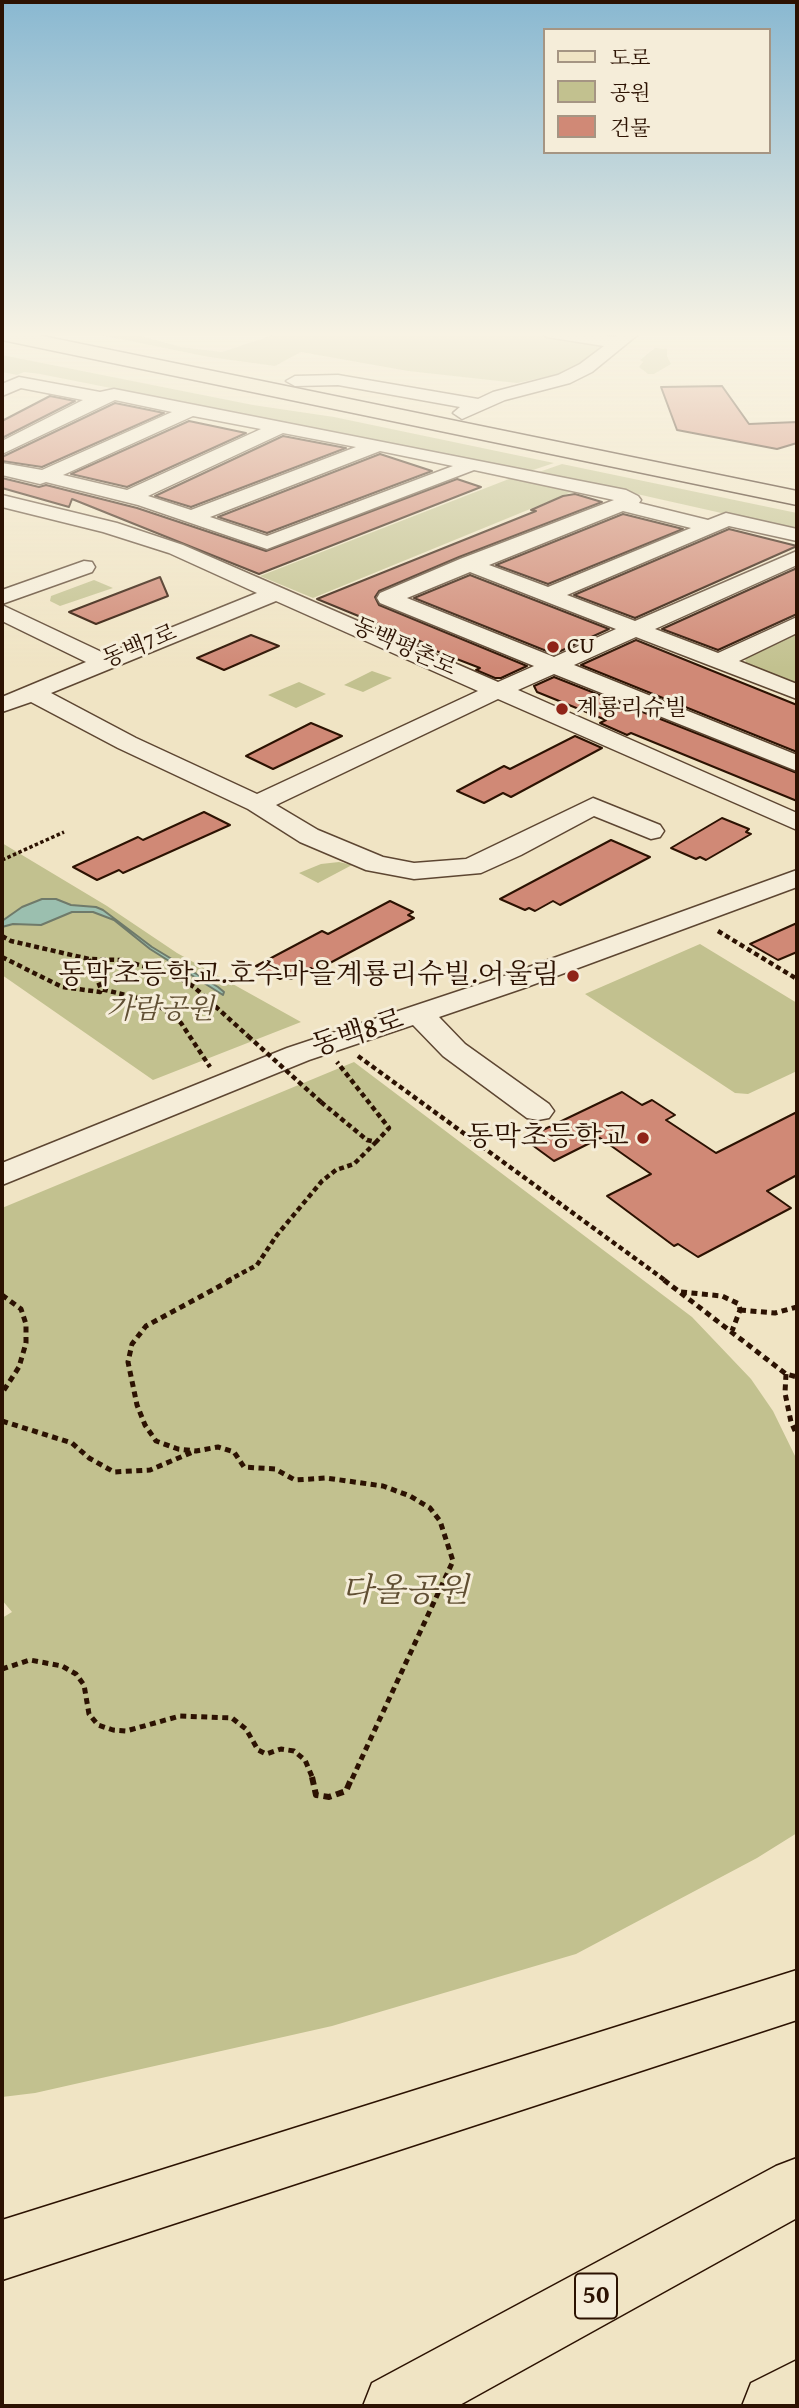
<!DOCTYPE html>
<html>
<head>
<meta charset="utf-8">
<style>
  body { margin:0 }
  #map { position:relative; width:799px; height:2408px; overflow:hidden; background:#f0e4c4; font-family:"Gentium Book Plus","Noto Serif KR",serif }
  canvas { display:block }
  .frame { position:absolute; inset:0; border:4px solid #2c1202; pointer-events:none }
  .legend { position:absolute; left:543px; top:28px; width:228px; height:126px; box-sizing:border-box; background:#f5edd9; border:2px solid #a59583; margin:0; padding:9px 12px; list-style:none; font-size:21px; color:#2c1202 }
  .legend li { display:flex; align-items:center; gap:14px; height:35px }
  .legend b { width:35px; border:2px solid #a59583 }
</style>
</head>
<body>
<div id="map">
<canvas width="799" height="2408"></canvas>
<div class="frame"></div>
<ul class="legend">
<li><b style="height:9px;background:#f0e4c4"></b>도로</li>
<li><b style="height:19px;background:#c2c18f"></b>공원</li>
<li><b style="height:19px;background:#d08976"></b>건물</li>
</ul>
</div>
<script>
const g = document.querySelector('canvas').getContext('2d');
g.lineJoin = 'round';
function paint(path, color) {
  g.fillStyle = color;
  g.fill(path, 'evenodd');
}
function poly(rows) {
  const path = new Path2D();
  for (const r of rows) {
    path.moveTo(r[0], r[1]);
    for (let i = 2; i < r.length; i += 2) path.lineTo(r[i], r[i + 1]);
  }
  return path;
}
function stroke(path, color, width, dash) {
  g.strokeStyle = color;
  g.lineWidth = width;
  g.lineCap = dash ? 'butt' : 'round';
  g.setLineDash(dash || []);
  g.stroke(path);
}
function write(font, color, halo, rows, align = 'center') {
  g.font = font + ' "Gentium Book Plus","Noto Serif KR",serif';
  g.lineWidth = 6;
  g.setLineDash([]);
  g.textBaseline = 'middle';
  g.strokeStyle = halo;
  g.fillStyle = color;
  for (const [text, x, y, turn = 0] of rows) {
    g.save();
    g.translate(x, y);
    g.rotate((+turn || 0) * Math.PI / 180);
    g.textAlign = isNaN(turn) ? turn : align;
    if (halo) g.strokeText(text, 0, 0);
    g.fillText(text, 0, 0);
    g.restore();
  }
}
paint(poly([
  [86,332,126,332,181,347,222,352,282,332,531,332,603,343,605,348,570,372,517,383,408,371,301,352,275,366,209,357],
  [655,348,667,349,667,356,671,364,654,374,648,374,639,367,643,362,640,360],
  [2,355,253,405,334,417,554,463,530,471,40,374,24,372,17,375,2,372],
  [562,464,797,513,797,530,539,472],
  [514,477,579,489,313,598,260,576],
  [94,580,113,588,60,606,50,601,51,596],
  [797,630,797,686,746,666,745,656],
  [372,671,392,678,363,692,344,685],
  [299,682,326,694,296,708,268,695],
  [2,843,107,906,177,953,301,1022,153,1080,2,975],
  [339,862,352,865,318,883,299,873,321,864],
  [700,944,797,1003,797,1071,748,1094,735,1093,585,994],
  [354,1062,692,1317,751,1379,773,1411,797,1460,797,1833,757,1858,576,1954,332,2026,35,2093,2,2097,2,1618,12,1612,2,1600,2,1208]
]), '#c2c18f');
const water = poly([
  [42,899,56,899,71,905,96,907,103,910,152,947,218,987,224,992,223,995,150,949,114,920,93,912,72,912,41,925,13,924,2,927,2,921,22,907,42,899]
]);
paint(water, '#9bbfaf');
stroke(water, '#6f7a6a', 2);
const building = poly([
  [722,386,749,424,797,422,797,443,777,449,677,430,661,387,722,386],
  [50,396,75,401,2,438,2,421,50,396],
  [115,403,164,413,42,467,2,461,2,457,115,403],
  [189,421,246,433,127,487,71,474,189,421],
  [283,436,346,448,191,507,155,496,283,436],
  [380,454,432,471,267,533,218,517,380,454],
  [2,478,39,487,46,485,137,508,266,551,457,479,481,487,259,574,72,499,69,507,2,488,2,478],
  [575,494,602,502,459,557,379,591,375,597,379,605,527,666,501,678,495,678,476,670,480,668,418,644,422,642,317,599,536,511,531,510,563,496,575,494],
  [623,514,683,529,548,584,496,565,623,514],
  [729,529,797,546,635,618,574,595,729,529],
  [797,568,797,614,718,650,662,629,797,568],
  [470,575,609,629,554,654,414,598,470,575],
  [160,577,168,596,96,624,69,612,160,577],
  [251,635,279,646,224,670,197,658,251,635],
  [636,640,797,705,797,752,581,665,636,640],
  [554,677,797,773,797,801,631,733,627,735,600,723,606,720,537,692,534,686,554,677],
  [311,723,342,736,273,769,246,756,311,723],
  [575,736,602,748,511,797,503,793,484,803,457,791,504,766,510,769,575,736],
  [204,812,230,825,123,873,119,870,97,880,73,867,138,837,143,840,204,812],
  [722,818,749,829,746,832,751,834,706,860,700,857,696,859,671,848,722,818],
  [611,840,650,857,560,905,553,901,535,911,529,908,525,910,500,899,611,840],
  [390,901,413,912,408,915,414,918,315,971,311,968,291,979,285,977,280,979,256,966,322,931,328,934,390,901],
  [797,923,797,952,778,960,750,944,797,923],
  [622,1092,642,1105,652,1100,675,1115,666,1120,716,1153,797,1112,797,1175,767,1191,791,1208,698,1257,678,1244,674,1246,607,1196,651,1174,600,1138,554,1161,524,1139,622,1092]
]);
paint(building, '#d08976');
stroke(building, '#2c1202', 2);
const minor = poly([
  [539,332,582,332,615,337,622,332,641,332,592,372,570,383,505,400,462,419,453,413,460,407,338,385,295,386,286,381,295,376,338,375,478,399,493,392,558,375,580,364,604,346,547,337,539,332],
  [19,377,100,392,114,389,626,490,638,496,641,500,639,503,708,520,726,513,797,529,797,541,729,526,567,595,635,621,797,551,797,565,655,629,718,653,797,617,797,633,739,661,797,684,797,699,636,637,574,665,797,755,797,771,554,674,518,690,797,813,797,830,498,699,276,805,318,830,383,857,414,863,466,859,593,798,660,825,664,831,660,837,651,839,594,816,521,855,481,873,414,879,366,870,300,842,248,809,118,748,31,702,2,712,2,697,86,662,2,621,2,605,106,654,257,593,169,553,103,532,2,507,2,495,117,523,183,545,498,682,534,666,380,603,377,598,380,593,460,559,614,500,474,470,267,549,138,505,46,482,40,484,2,475,2,463,42,470,172,412,115,400,2,454,2,441,83,400,21,388,2,396,2,384,19,377],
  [193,416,261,429,127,490,63,475,193,416],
  [283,433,356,447,191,510,148,496,283,433],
  [380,451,453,466,267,536,210,517,380,451],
  [623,511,691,528,548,587,489,565,623,511],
  [470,572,616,629,554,657,407,598,470,572],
  [276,601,478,691,257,794,136,738,51,693,276,601],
  [84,561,92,562,95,567,92,572,2,604,2,590,84,561],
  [797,870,797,887,524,988,439,1017,465,1044,549,1104,554,1111,549,1118,538,1120,527,1118,443,1056,413,1025,309,1060,2,1185,2,1163,287,1048,504,976,797,870]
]);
const major = poly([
  [2,332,23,332,797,491,797,505,2,340,2,332]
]);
const highway = poly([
  [797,1970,797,2020,2,2280,2,2220,797,1970],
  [797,2158,797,2218,458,2406,363,2406,372,2383,776,2166,797,2158],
  [797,2360,797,2406,742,2406,751,2383,797,2360]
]);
stroke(minor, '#5d4632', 3);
stroke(major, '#2c1202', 3);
stroke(highway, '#2c1202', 3);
stroke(poly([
  [2,860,64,832]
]), '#2c1202', 3.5, [3.5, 2.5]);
stroke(poly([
  [718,931,797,979],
  [2,936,11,941,89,959,121,960,173,974,194,987,248,1036],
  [2,957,62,987,100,992,101,989,154,1002,181,1023,210,1067],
  [89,959,101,989],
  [358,1056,666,1281],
  [321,1102,367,1140,376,1142,389,1128,337,1062],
  [227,1281,257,1265,277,1235,322,1181,336,1170,354,1164,376,1142]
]), '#2c1202', 4.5, [5, 3.5]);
stroke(poly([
  [231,1280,146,1326,132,1344,128,1362,137,1405,145,1425,156,1441,178,1449,196,1451,218,1447,234,1452,244,1467,275,1469,295,1480,326,1478,383,1486,410,1496,430,1508,440,1521,453,1561,352,1779],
  [664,1280,786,1374,797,1377],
  [681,1292,722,1296,739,1304,740,1310,732,1331],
  [2,1295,21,1309,26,1324,26,1343,19,1367,2,1393],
  [740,1310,775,1313,797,1307],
  [786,1374,785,1393,791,1422,797,1435],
  [2,1421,72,1443,89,1458,114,1472,150,1470,195,1451],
  [2,1669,30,1660,62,1666,76,1674,84,1685,89,1714,98,1725,113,1730,126,1731,180,1716,232,1718,246,1729,258,1750,266,1754,281,1749,294,1751,305,1760,313,1779]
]), '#2c1202', 5, [6, 4.5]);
stroke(poly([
  [312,1777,316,1795,329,1797,346,1791,352,1777]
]), '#2c1202', 6, [8, 5]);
paint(minor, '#f5edd9');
paint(major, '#f0e4c4');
paint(highway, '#f0e4c4');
stroke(poly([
  [248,1036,321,1102]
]), '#2c1202', 4.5, [5, 3.5]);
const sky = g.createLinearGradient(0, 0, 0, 669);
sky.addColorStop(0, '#89b8d1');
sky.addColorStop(0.5, '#f8f3e4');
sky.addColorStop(1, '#f8f3e400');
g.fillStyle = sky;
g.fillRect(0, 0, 799, 669);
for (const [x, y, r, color] of [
  [553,647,7,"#8f2418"],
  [562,709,7,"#8f2418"],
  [573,976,7,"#8f2418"],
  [643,1138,7,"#8f2418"]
]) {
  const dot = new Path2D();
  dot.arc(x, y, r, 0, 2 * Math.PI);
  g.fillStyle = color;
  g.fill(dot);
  stroke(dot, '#f5edd9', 2.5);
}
write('23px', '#2c1202', '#f5edd9', [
  ["동백7로",140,647,-22],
  ["동백평촌로",404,648,24]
]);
write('23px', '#2c1202', '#f5edd9', [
  ["CU",567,647],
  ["계룡리슈빌",576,709]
], 'left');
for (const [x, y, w] of [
  [596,2296,42]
]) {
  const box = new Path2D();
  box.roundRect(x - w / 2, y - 22.5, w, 45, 5);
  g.fillStyle = '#f5edd9';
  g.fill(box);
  stroke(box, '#2c1202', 2);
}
write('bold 26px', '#2c1202', null, [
  ["50",596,2296]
]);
write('28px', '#2c1202', '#f5edd9', [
  ["동막초등학교.호수마을계룡리슈빌.어울림",559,976],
  ["동막초등학교",629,1138]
], 'right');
write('italic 28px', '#604f33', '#f5edd9', [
  ["가람공원",160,1011]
]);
write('28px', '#2c1202', '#f5edd9', [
  ["동백8로",358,1034,-18]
]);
write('italic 33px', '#604f33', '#f5edd9', [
  ["다올공원",405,1593]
]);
</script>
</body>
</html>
